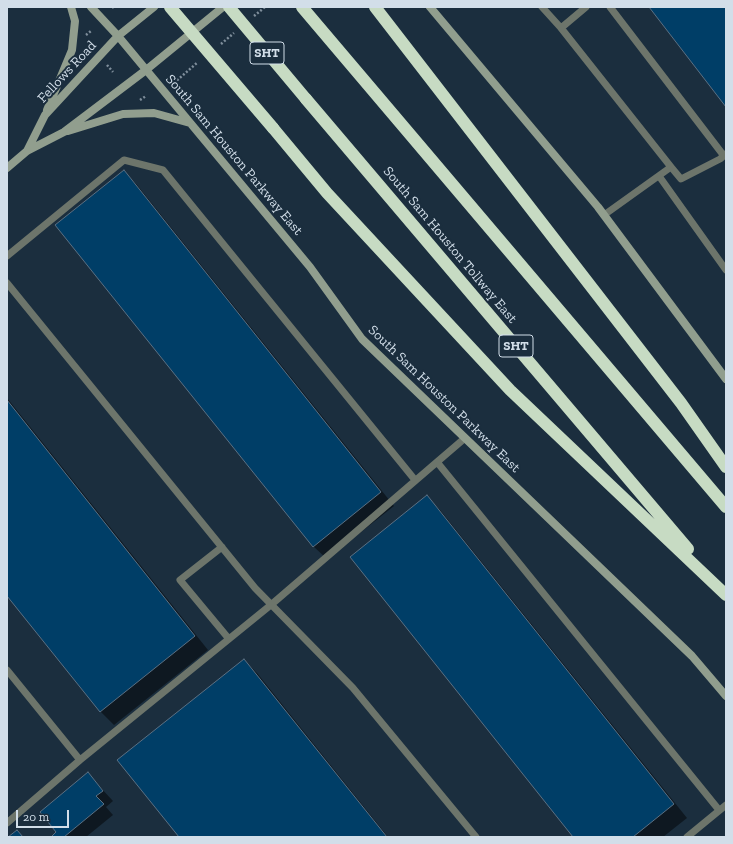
<!DOCTYPE html>
<html>
<head>
<meta charset="utf-8">
<style>
  body { margin:0 }
  #map { position:relative; width:733px; height:844px; overflow:hidden; background:#1b2e3e; font-family:"Zilla Slab",serif }
  canvas { display:block }
  .frame { position:absolute; inset:0; border:8px solid #d2dee9; pointer-events:none }
  .scale { position:absolute; left:16px; top:810px; width:53px; height:18px; box-sizing:border-box; border:2px solid #d2dee9; border-top:0; padding-left:5px; font-size:12px; line-height:14px; white-space:nowrap; color:#d2dee9; -webkit-text-stroke:3px #1b2e3e; paint-order:stroke }
</style>
</head>
<body>
<div id="map">
<canvas width="733" height="844"></canvas>
<div class="frame"></div>
<div class="scale">20 m</div>
</div>
<script>
const g = document.querySelector('canvas').getContext('2d');
g.lineJoin = 'round';
function paint(path, color) {
  g.fillStyle = color;
  g.fill(path, 'evenodd');
}
function poly(rows) {
  const path = new Path2D();
  for (const r of rows) {
    path.moveTo(r[0], r[1]);
    for (let i = 2; i < r.length; i += 2) path.lineTo(r[i], r[i + 1]);
  }
  return path;
}
function stroke(path, color, width, dash) {
  g.strokeStyle = color;
  g.lineWidth = width;
  g.lineCap = dash ? 'butt' : 'round';
  g.setLineDash(dash || []);
  g.stroke(path);
}
function write(font, color, halo, rows, align = 'center') {
  g.font = font + ' "Zilla Slab",serif';
  g.lineWidth = 4;
  g.setLineDash([]);
  g.textBaseline = 'middle';
  g.strokeStyle = halo;
  g.fillStyle = color;
  for (const [text, x, y, turn = 0] of rows) {
    g.save();
    g.translate(x, y);
    g.rotate((+turn || 0) * Math.PI / 180);
    g.textAlign = isNaN(turn) ? turn : align;
    if (halo) g.strokeText(text, 0, 0);
    g.fillText(text, 0, 0);
    g.restore();
  }
}
paint(poly([
  [124,171,137,185,394,506,327,559,313,546],
  [7,398,208,650,114,725,101,712,7,594],
  [427,497,440,510,687,818,663,837,575,837],
  [244,660,257,673,388,837,180,837],
  [88,774,113,801,106,807,113,815,86,837,53,837,58,832]
]), '#0007');
const building = poly([
  [649,7,726,7,726,107,649,7],
  [124,170,381,492,313,547,55,225,124,170],
  [7,400,195,636,100,712,7,596,7,400],
  [427,495,674,804,633,837,573,837,350,557,427,495],
  [244,659,387,837,179,837,117,760,244,659],
  [88,772,103,791,96,796,104,804,64,837,51,837,56,832,40,812,88,772],
  [17,830,23,837,8,837,17,830]
]);
paint(building, '#003e67');
stroke(building, '#5b7083', 1);
stroke(poly([
  [112,8,113,7],
  [254,16,265,7],
  [86,35,91,31],
  [221,44,234,33],
  [107,65,113,72],
  [174,83,198,62],
  [140,100,146,96]
]), '#7f8e9b', 2.5, [2, 2]);
stroke(poly([
  [542,7,561,28],
  [586,7,561,28,671,167],
  [610,7,724,156],
  [659,176,726,270],
  [604,215,671,167,681,179,720,159,726,154],
  [7,256,124,160,163,170,415,480],
  [7,283,255,588,353,688,476,837],
  [465,438,437,462,719,810],
  [222,547,180,580,229,639],
  [7,670,80,760,272,604,437,462],
  [7,823,80,760],
  [687,837,726,805]
]), '#6d756b', 7);
stroke(poly([
  [91,7,118,36,310,267,362,339,692,656,726,696],
  [430,7,598,207,726,379],
  [47,110,72,50,75,21,71,7],
  [68,131,123,114,154,113,190,123],
  [27,151,45,115,118,36,154,7],
  [7,168,27,151,64,132,146,70,223,7]
]), '#919e8e', 8);
stroke(poly([
  [302,7,726,507],
  [375,7,681,403,726,467],
  [306,99,688,549],
  [273,128,327,193,510,390,726,595]
]), '#c7dbc3', 12);
stroke(poly([
  [170,7,273,128],
  [229,7,306,99]
]), '#c7dbc3', 12);
for (const [x, y, w] of [
  [267,53,34],
  [516,346,34]
]) {
  const box = new Path2D();
  box.roundRect(x - w / 2, y - 11, w, 22, 3);
  g.fillStyle = '#1b2e3e';
  g.fill(box);
  stroke(box, '#d2dee9', 1);
}
write('bold 13px', '#d2dee9', null, [
  ["SHT",267,53],
  ["SHT",516,346]
]);
write('14px', '#d2dee9', '#1b2e3e', [
  ["Fellows Road",67,72,-47],
  ["South Sam Houston Parkway East",234,155,50],
  ["South Sam Houston Tollway East",450,245,50],
  ["South Sam Houston Parkway East",444,399,44]
]);
</script>
</body>
</html>
